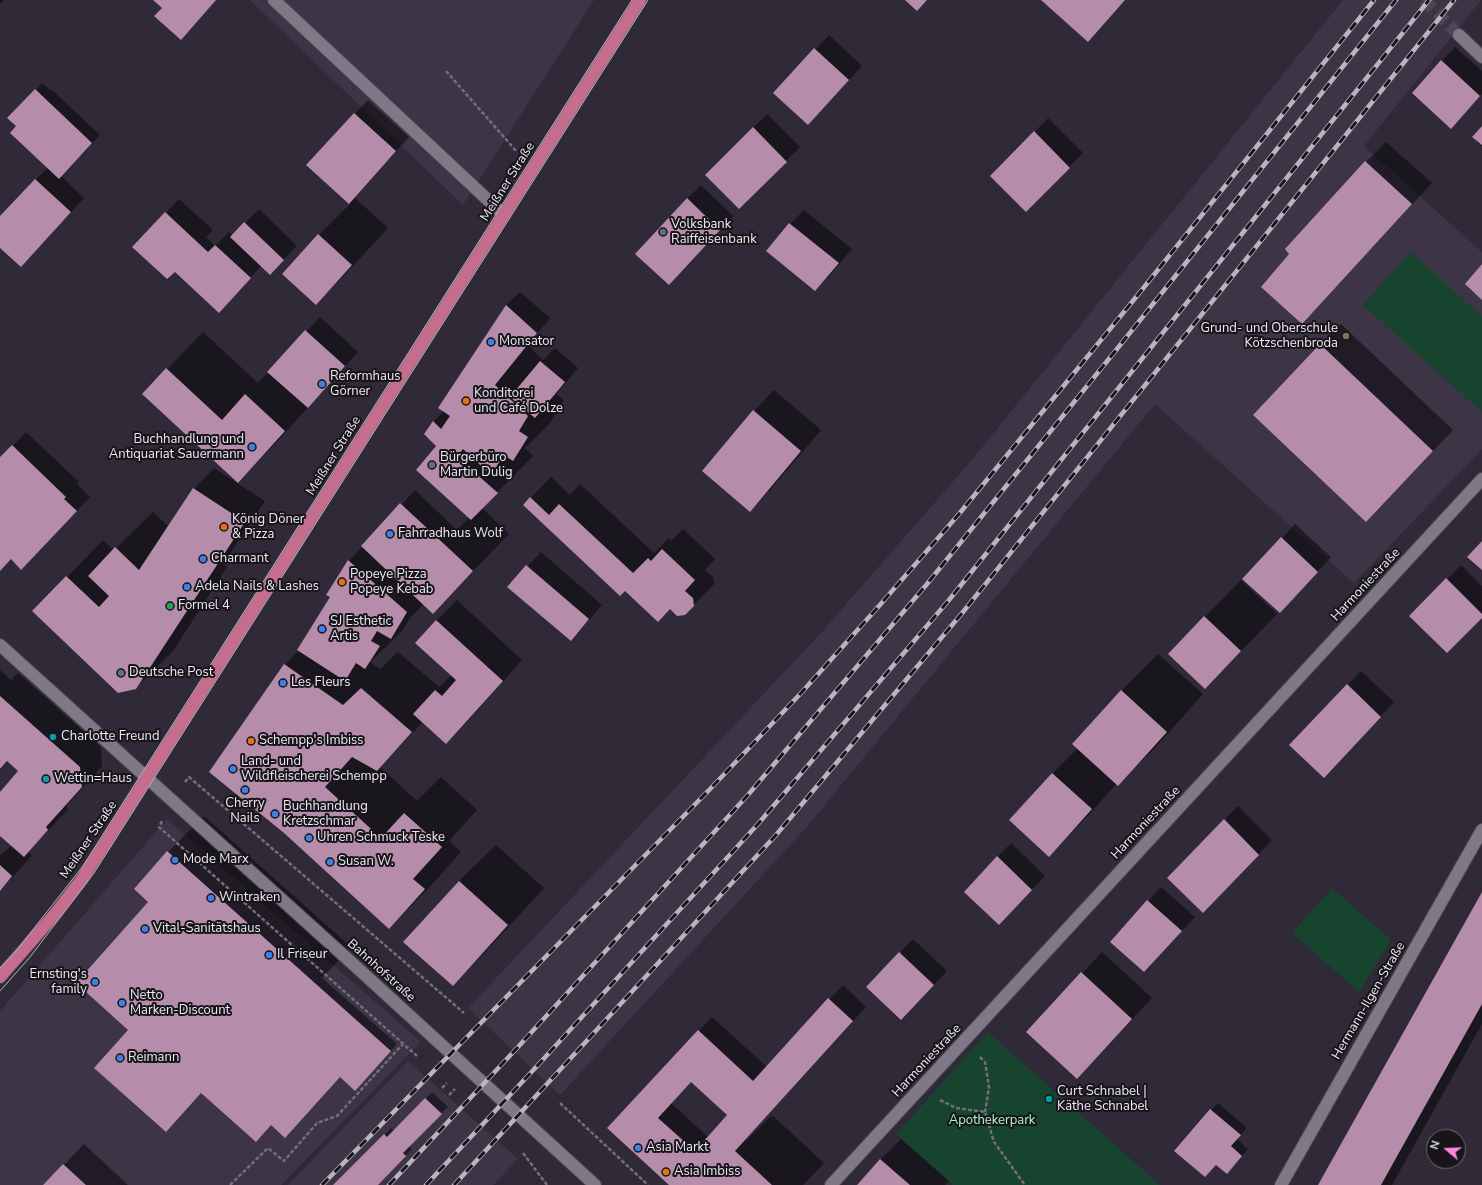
<!DOCTYPE html>
<html>
<head>
<meta charset="utf-8">
<style>
  body { margin:0 }
  #map { position:relative; width:1482px; height:1185px; overflow:hidden; background:#302a38; font-family:"Nunito Sans",sans-serif }
  canvas { display:block }
  .north { position:absolute; left:1426px; top:1129px; width:40px; height:40px; box-sizing:border-box; background:#17141a; border:1px solid #6d6a70; border-radius:50%; rotate:289deg; font-size:11px; font-weight:700; line-height:16px; text-align:center; color:#eeeaf2 }
  .north::after { content:''; display:block; margin:auto; width:14px; height:18px; background:#ff85de; clip-path:polygon(50% 0,100% 100%,50% 72%,0 100%) }
</style>
</head>
<body>
<div id="map">
<canvas width="1482" height="1185"></canvas>
<div class="north">N</div>
</div>
<script>
const g = document.querySelector('canvas').getContext('2d');
g.lineJoin = 'round';
function paint(path, color) {
  g.fillStyle = color;
  g.fill(path, 'evenodd');
}
function poly(rows) {
  const path = new Path2D();
  for (const r of rows) {
    path.moveTo(r[0], r[1]);
    for (let i = 2; i < r.length; i += 2) path.lineTo(r[i], r[i + 1]);
  }
  return path;
}
function stroke(path, color, width, dash) {
  g.strokeStyle = color;
  g.lineWidth = width;
  g.lineCap = dash ? 'butt' : 'round';
  g.setLineDash(dash || []);
  g.stroke(path);
}
function write(font, color, halo, rows, align = 'center') {
  g.font = font + ' "Nunito Sans",sans-serif';
  g.lineWidth = 4;
  g.setLineDash([]);
  g.textBaseline = 'middle';
  g.strokeStyle = halo;
  g.fillStyle = color;
  for (const [text, x, y, turn = 0] of rows) {
    g.save();
    g.translate(x, y);
    g.rotate((+turn || 0) * Math.PI / 180);
    g.textAlign = isNaN(turn) ? turn : align;
    if (halo) g.strokeText(text, 0, 0);
    g.fillText(text, 0, 0);
    g.restore();
  }
}
paint(poly([
  [250,0,594,0,463,205],
  [1343,0,1481,0,1364,146,1482,252,1482,449,1354,583,1155,404,805,829,560,1095,468,1008,820,634,971,461],
  [167,819,421,1042,281,1185,0,1185,0,1011],
  [408,1061,518,1159,493,1185,288,1185]
]), '#3d3446');
paint(poly([
  [1411,252,1482,317,1482,412,1363,305],
  [1332,888,1391,940,1359,992,1292,933],
  [988,1032,1160,1185,953,1185,896,1134]
]), '#17442e');
paint(poly([
  [0,0,4,0,0,4],
  [1042,0,1125,0,1088,40],
  [829,35,862,66,808,124,774,93],
  [1455,47,1482,71,1482,94,1451,127,1442,61],
  [42,83,51,91,52,90,100,135,61,176,84,198,34,252,0,246,0,218,48,167,17,126,36,90],
  [368,100,409,137,354,197,388,228,352,267,316,304,319,235,350,204,307,165],
  [767,114,800,147,739,208,706,175],
  [1048,118,1083,153,1026,210,991,176],
  [1386,142,1432,183,1302,322,1291,254,1366,162],
  [701,185,733,216,682,270,687,199],
  [179,199,213,230,206,237,215,246,229,232,233,236,259,209,297,246,283,260,261,266,232,298,166,213],
  [804,210,852,249,829,276,815,290,768,251,790,224],
  [520,292,550,318,528,345,543,360,555,348,578,368,556,394,564,400,550,423,525,448,533,456,482,508,509,534,433,612,424,604,410,618,402,631,370,662,380,669,398,652,439,687,452,675,436,621,457,600,522,660,466,723,446,743,423,722,380,767,417,801,441,777,477,810,449,841,461,852,426,891,389,928,284,832,285,665,299,650,331,597,327,594,349,561,415,490,457,530,469,518,438,446,433,422,444,411,506,305],
  [320,317,358,352,274,445,238,482,143,394,203,332,258,383],
  [1341,324,1453,430,1386,500,1254,415],
  [774,390,821,430,770,490,750,510,754,411],
  [26,432,79,482,77,484,90,497,35,555,11,558,0,569,0,459],
  [214,468,265,501,223,564,227,567,173,651,136,688,34,611,103,540,114,550,153,512,169,527,194,489],
  [551,477,570,495,580,484,654,553,669,538,671,541,683,529,715,559,705,570,713,577,714,584,685,614,625,590,524,505],
  [1295,524,1331,557,1293,598,1282,538],
  [541,552,602,605,571,640,508,587],
  [1461,565,1482,586,1482,617,1411,616],
  [1241,580,1277,614,1205,688,1169,654],
  [1158,654,1203,694,1155,748,1118,784,1117,783,1085,819,1049,855,1010,820,1053,773,1078,748,1121,691],
  [0,670,11,680,18,673,101,747,102,766,66,806,68,809,28,852,32,855,20,869,0,889,0,856,12,845,0,835,0,793,19,771,8,761,0,770],
  [1361,671,1394,702,1337,763,1347,685],
  [1238,806,1272,840,1217,897,1224,820],
  [204,816,351,947,322,978,397,1044,361,1083,340,1076,271,1124,130,1030,150,901,168,852],
  [1011,843,1045,876,999,924,997,857],
  [496,845,544,888,489,948,453,985,405,942,459,881],
  [1161,887,1195,917,1144,971,1148,901],
  [1482,894,1482,1024,1392,1185,1319,1185],
  [913,939,947,971,915,1005,867,987],
  [1102,952,1152,998,1077,1078,1027,1032],
  [843,985,866,1007,746,1139,747,1140,772,1115,824,1163,803,1185,671,1185,609,1128,712,1017,767,1067],
  [691,1081,728,1115,708,1137,671,1103],
  [432,1092,448,1107,409,1146,412,1149,376,1185,335,1185,391,1128,394,1131],
  [1218,1103,1247,1128,1237,1139,1248,1149,1227,1173,1217,1164,1205,1176,1176,1151],
  [901,1139,949,1181,945,1185,858,1185,881,1159],
  [84,1144,128,1185,45,1185]
]), '#0007');
paint(poly([
  [153,0,216,0,181,40,154,16,162,8],
  [905,0,927,0,917,11],
  [1041,0,1125,0,1088,42],
  [814,48,849,80,808,125,773,93],
  [1441,60,1480,96,1451,129,1412,93],
  [35,89,92,143,59,179,10,133,16,126,7,118],
  [354,113,396,151,349,204,306,165],
  [1482,126,1482,145,1472,137],
  [753,127,787,162,739,209,705,175],
  [1034,131,1070,168,1026,212,990,176],
  [1365,161,1412,204,1302,324,1261,287,1289,254,1285,249],
  [35,179,71,212,21,267,0,248,0,216],
  [687,198,720,230,669,285,635,254],
  [165,212,208,252,215,245,251,278,219,313,175,272,167,279,132,247],
  [244,222,284,260,270,275,230,237],
  [789,223,839,263,815,291,766,251],
  [318,234,352,265,316,305,282,274],
  [1482,264,1482,300,1465,284],
  [506,305,537,333,495,385,528,416,519,431,528,437,513,461,504,455,491,475,463,449,457,457,498,493,471,520,416,470,436,446,424,434,433,421,441,429,450,416,438,408],
  [305,330,345,366,308,408,267,372],
  [1320,344,1433,451,1366,522,1253,415],
  [540,361,565,382,535,418,510,397],
  [166,368,222,420,245,394,285,431,238,483,142,394],
  [753,410,801,451,750,512,702,471],
  [12,445,66,497,64,499,77,511,21,570,11,559,0,571,0,457],
  [193,488,245,522,136,689,118,693,32,611,66,576,99,607,109,596,88,576,115,547,139,570],
  [530,497,549,515,559,504,633,573,648,558,651,561,662,549,695,580,685,591,693,598,694,606,685,615,677,616,670,609,658,622,625,591,620,596,523,505],
  [400,503,473,571,433,614,361,546],
  [1281,537,1318,572,1280,613,1242,579],
  [1482,541,1482,570,1467,557],
  [348,560,407,612,391,639,377,631,371,641,380,646,365,669,356,663,345,681,297,650,330,597,326,595],
  [526,565,589,619,571,641,507,587],
  [1446,578,1482,614,1482,618,1447,653,1409,616],
  [1204,616,1241,651,1205,689,1168,654],
  [436,620,503,681,446,744,413,714,435,690,442,696,456,680,415,643],
  [284,664,343,705,361,688,412,732,377,771,352,757,325,787,381,838,404,813,442,847,413,879,425,889,389,929,284,833,209,772],
  [1347,684,1381,717,1324,778,1289,745],
  [1121,690,1167,732,1118,786,1072,744],
  [0,696,80,767,82,787,46,827,48,830,24,857,0,836,0,792,18,771,7,761,0,769],
  [1052,773,1092,809,1049,857,1009,820],
  [1224,819,1259,855,1203,913,1167,878],
  [167,851,391,1051,355,1091,340,1077,285,1138,271,1125,256,1142,201,1093,166,1132,94,1068,128,1030,76,983,148,902,134,889],
  [997,856,1032,890,999,925,964,892],
  [0,865,12,876,0,891],
  [459,881,508,925,453,986,403,942],
  [1482,892,1482,1004,1381,1185,1318,1185],
  [1147,900,1182,931,1144,972,1110,942],
  [899,952,934,985,901,1020,866,987],
  [1081,972,1132,1019,1077,1079,1026,1032],
  [828,998,853,1021,735,1151,772,1185,669,1185,607,1128,698,1030,753,1081],
  [691,1082,727,1115,695,1151,658,1118],
  [425,1098,442,1114,403,1153,406,1156,378,1185,333,1185,384,1134,387,1137],
  [1210,1109,1241,1135,1231,1146,1242,1156,1227,1174,1216,1165,1205,1177,1174,1151],
  [880,1159,910,1185,857,1185],
  [63,1164,86,1185,43,1185]
]), '#b68cab');
stroke(poly([
  [1424,0,1459,35]
]), '#4c4754', 12, [12, 6]);
const minor = poly([
  [274,0,504,215],
  [1459,35,1482,57],
  [0,645,353,964,595,1185],
  [831,1185,1482,479],
  [1281,1185,1482,830]
]);
const major = poly([
  [0,977,55,914,82,879,106,842,640,0]
]);
stroke(minor, '#4b4752', 14);
stroke(major, '#4b4752', 14);
stroke(poly([
  [446,71,517,152],
  [185,782,189,777,464,1013],
  [162,821,159,827,417,1056],
  [980,1057,985,1062,989,1087,985,1112],
  [442,1088,447,1083],
  [449,1095,455,1089],
  [940,1100,956,1108,985,1112,994,1142,1025,1185],
  [560,1103,648,1185],
  [523,1153,547,1185],
  [230,1185,268,1148,284,1161,317,1123,337,1116,403,1044]
]), '#736e7a', 2.5, [4, 2]);
stroke(minor, '#7e7887', 12);
stroke(major, '#c46d8d', 12);
stroke(poly([
  [0,968,17,950,83,866,632,0],
  [0,991,30,957,94,873,648,0]
]), '#b9b4be', 1);
const rail = poly([
  [322,1185,713,786,802,692,879,606,959,514,1141,291,1374,0],
  [389,1185,518,1047,747,796,927,584,1125,339,1396,0],
  [426,1185,538,1065,758,824,949,600,1429,0],
  [454,1185,776,835,963,612,1454,0]
]);
stroke(rail, '#b9b4be', 4.5);
stroke(rail, '#17141a', 3, [9]);
for (const [x, y, r, color] of [
  [663,232,4,"#5c6f8a"],
  [1346,336,4,"#8d6e63"],
  [491,342,4,"#3f7fe0"],
  [322,384,4,"#3f7fe0"],
  [466,401,4,"#e8710a"],
  [252,447,4,"#3f7fe0"],
  [432,465,4,"#5c6f8a"],
  [224,527,4,"#e8710a"],
  [390,534,4,"#3f7fe0"],
  [203,559,4,"#3f7fe0"],
  [342,582,4,"#e8710a"],
  [187,587,4,"#3f7fe0"],
  [170,606,4,"#2e9e5b"],
  [322,629,4,"#3f7fe0"],
  [121,673,4,"#5c6f8a"],
  [283,683,4,"#3f7fe0"],
  [53,737,4,"#0f9aa8"],
  [251,741,4,"#e8710a"],
  [233,769,4,"#3f7fe0"],
  [46,779,4,"#0f9aa8"],
  [245,790,4,"#3f7fe0"],
  [275,814,4,"#3f7fe0"],
  [309,838,4,"#3f7fe0"],
  [175,860,4,"#3f7fe0"],
  [330,862,4,"#3f7fe0"],
  [211,898,4,"#3f7fe0"],
  [145,929,4,"#3f7fe0"],
  [269,955,4,"#3f7fe0"],
  [95,982,4,"#3f7fe0"],
  [122,1003,4,"#3f7fe0"],
  [120,1058,4,"#3f7fe0"],
  [1049,1099,4,"#0f9aa8"],
  [638,1148,4,"#3f7fe0"],
  [666,1172,4,"#e8710a"]
]) {
  const dot = new Path2D();
  dot.arc(x, y, r, 0, 2 * Math.PI);
  g.fillStyle = color;
  g.fill(dot);
  stroke(dot, '#17141a', 1.5);
}
write('13px', '#eeeaf2', '#17141a', [
  ["Meißner Straße",508,182,-58],
  ["Meißner Straße",334,456,-58],
  ["Harmoniestraße",1366,585,-47],
  ["Harmoniestraße",1146,823,-47],
  ["Meißner Straße",89,840,-56],
  ["Bahnhofstraße",381,971,42],
  ["Hermann-Ilgen-Straße",1369,1001,-60],
  ["Harmoniestraße",927,1061,-47]
]);
write('13px', '#eeeaf2', '#17141a', [
  ["Volksbank",671,225],
  ["Raiffeisenbank",671,240],
  ["Grund- und Oberschule",1338,329,"right"],
  ["Kötzschenbroda",1338,344,"right"],
  ["Monsator",499,342],
  ["Reformhaus",330,377],
  ["Görner",330,392],
  ["Konditorei",474,394],
  ["und Café Dolze",474,409],
  ["Buchhandlung und",244,440,"right"],
  ["Antiquariat Sauermann",244,455,"right"],
  ["Bürgerbüro",440,458],
  ["Martin Dulig",440,473],
  ["König Döner",232,520],
  ["& Pizza",232,535],
  ["Fahrradhaus Wolf",398,534],
  ["Charmant",211,559],
  ["Popeye Pizza",350,575],
  ["Popeye Kebab",350,590],
  ["Adela Nails & Lashes",195,587],
  ["Formel 4",178,606],
  ["SJ Esthetic",330,622],
  ["Artis",330,637],
  ["Deutsche Post",129,673],
  ["Les Fleurs",291,683],
  ["Charlotte Freund",61,737],
  ["Schempp's Imbiss",259,741],
  ["Land- und",241,762],
  ["Wildfleischerei Schempp",241,777],
  ["Wettin=Haus",54,779],
  ["Cherry",245,804,"center"],
  ["Nails",245,819,"center"],
  ["Buchhandlung",283,807],
  ["Kretzschmar",283,822],
  ["Uhren Schmuck Teske",317,838],
  ["Mode Marx",183,860],
  ["Susan W.",338,862],
  ["Wintraken",219,898],
  ["Vital-Sanitätshaus",153,929],
  ["Il Friseur",277,955],
  ["Ernsting's",87,975,"right"],
  ["family",87,990,"right"],
  ["Netto",130,996],
  ["Marken-Discount",130,1011],
  ["Reimann",128,1058],
  ["Curt Schnabel |",1057,1092],
  ["Käthe Schnabel",1057,1107],
  ["Asia Markt",646,1148],
  ["Asia Imbiss",674,1172]
], 'left');
write('13px', '#abf7cc', '#17141a', [
  ["Apothekerpark",992,1121]
]);
</script>
</body>
</html>
